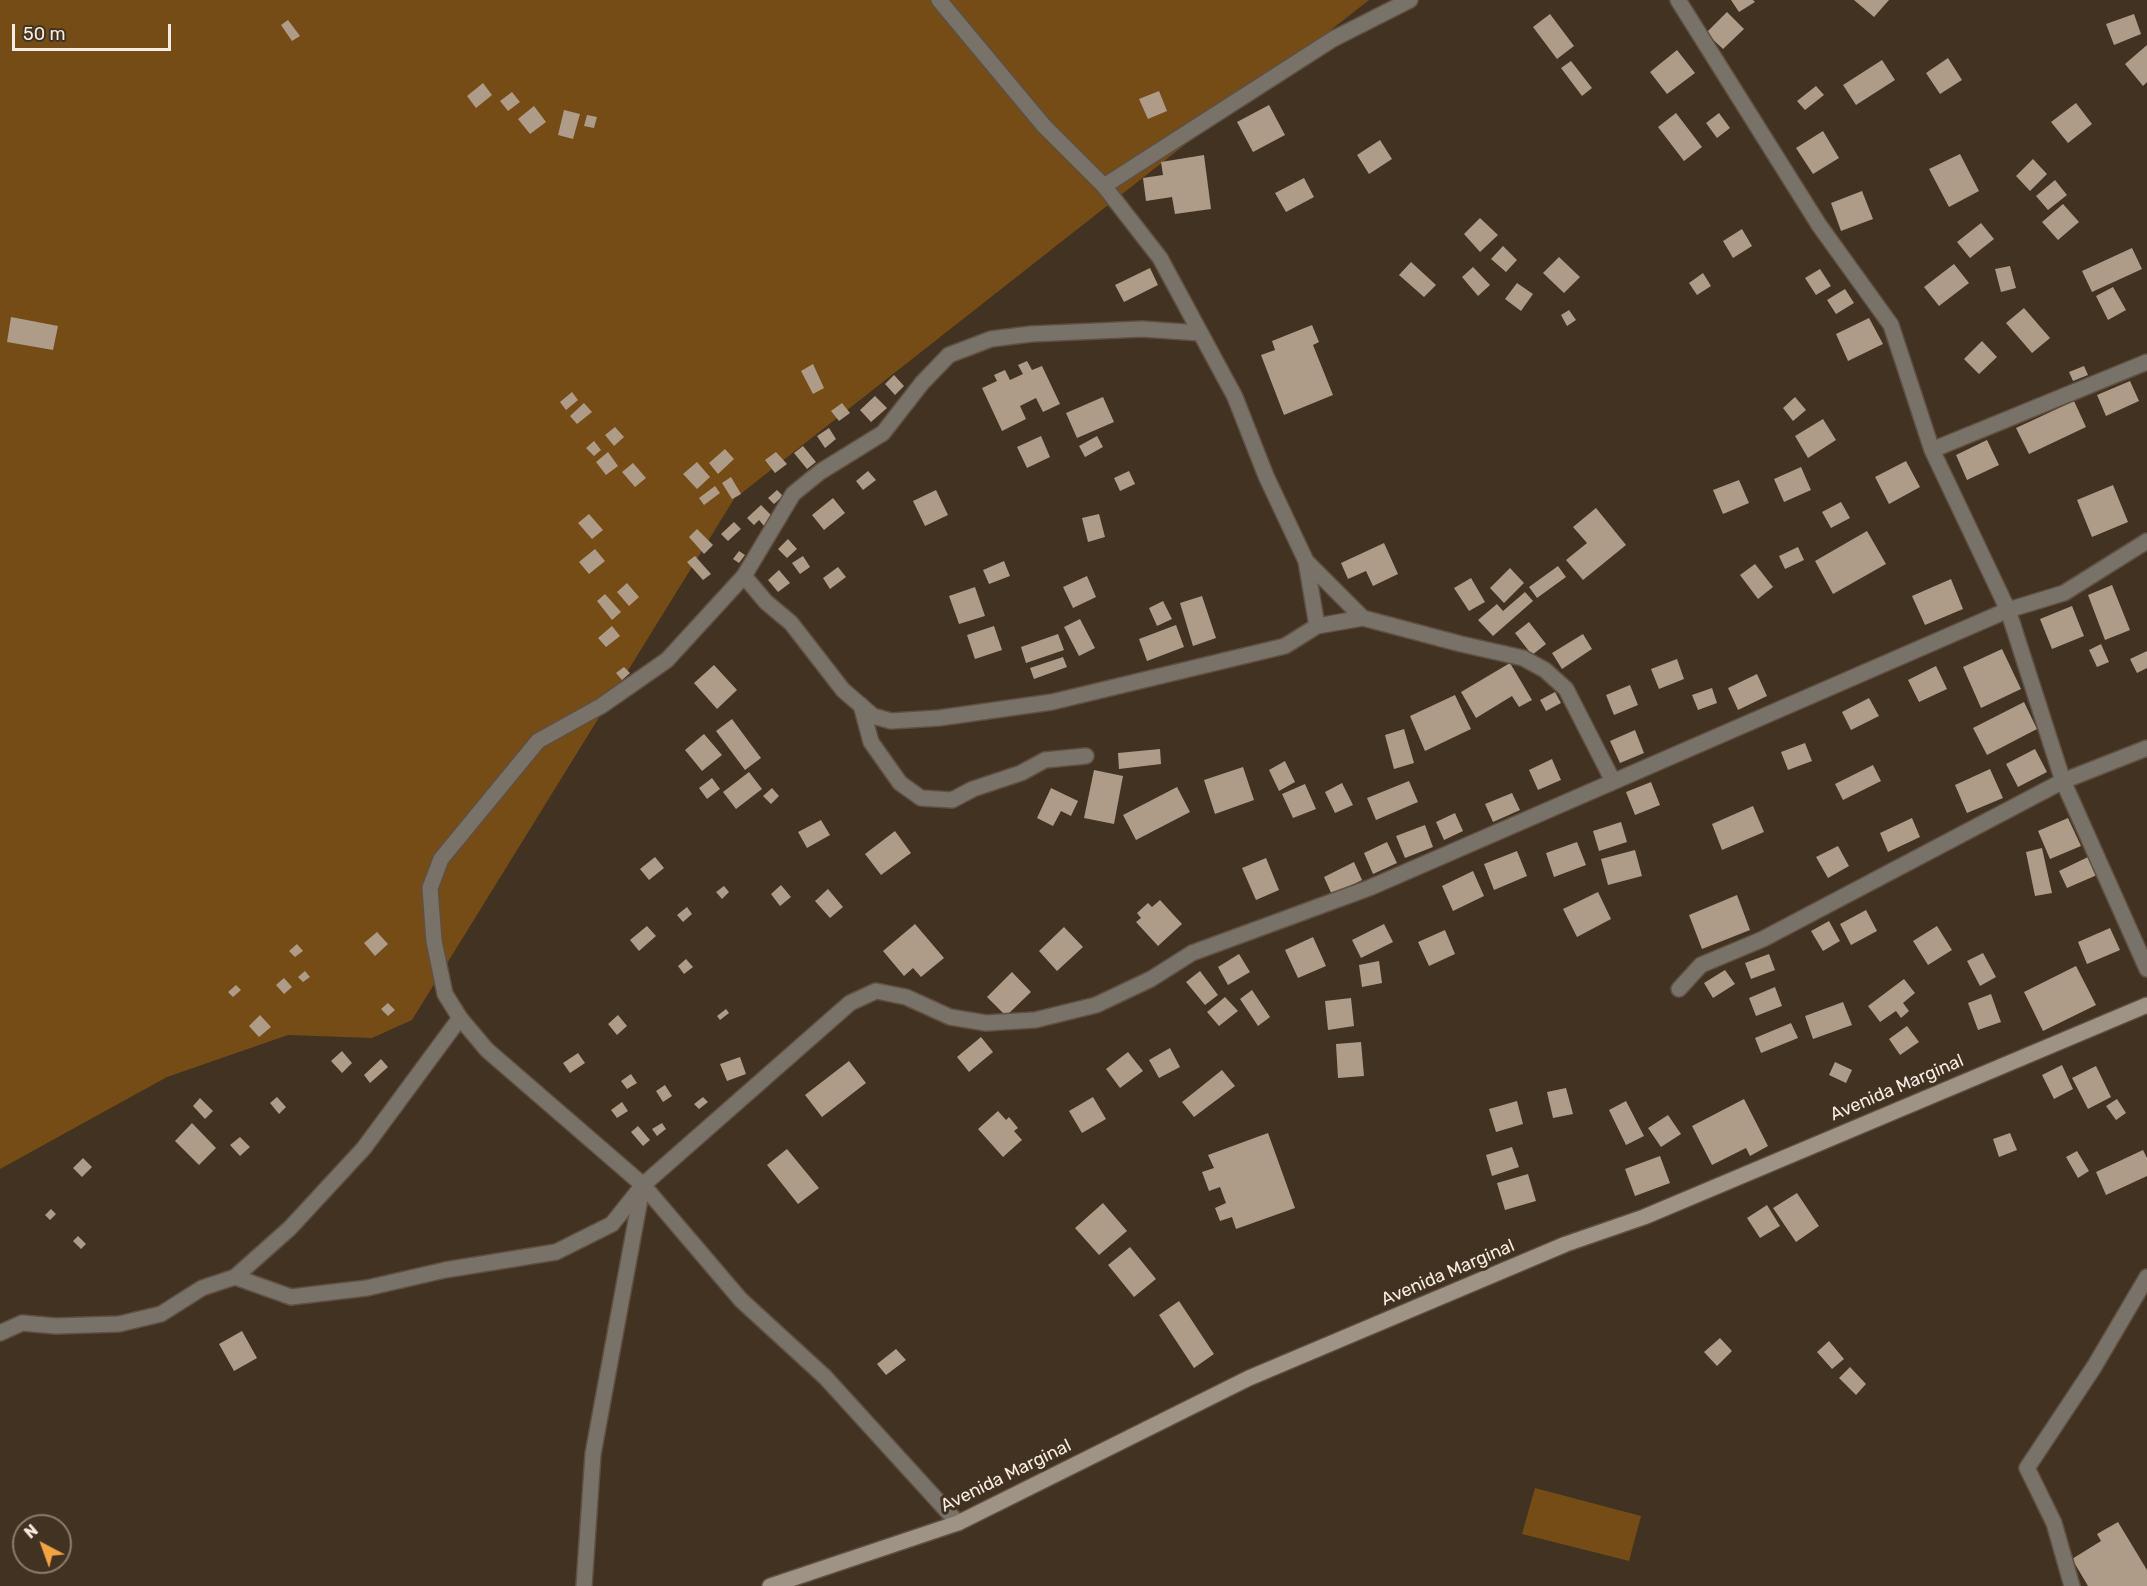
<!DOCTYPE html>
<html>
<head>
<meta charset="utf-8">
<style>
  body { margin:0 }
  #map { position:relative; width:2147px; height:1586px; overflow:hidden; background:#423222; font-family:Rubik,sans-serif }
  canvas { display:block }
  .north { position:absolute; left:12px; top:1514px; width:60px; height:60px; box-sizing:border-box; background:#423222; border:2px solid #8a7c6e; border-radius:50%; rotate:319deg; font-size:16px; font-weight:700; line-height:24px; text-align:center; color:#f6ece1 }
  .north::after { content:''; display:block; margin:auto; width:21px; height:27px; background:#f3a442; clip-path:polygon(50% 0,100% 100%,50% 72%,0 100%) }
  .scale { position:absolute; left:12px; top:24px; width:159px; height:27px; box-sizing:border-box; border:3px solid #f6ece1; border-top:0; padding-left:8px; font-size:18px; line-height:21px; white-space:nowrap; color:#f6ece1; -webkit-text-stroke:4px #423222; paint-order:stroke }
</style>
</head>
<body>
<div id="map">
<canvas width="2147" height="1586"></canvas>
<div class="north">N</div>
<div class="scale">50 m</div>
</div>
<script>
const g = document.querySelector('canvas').getContext('2d');
g.lineJoin = 'round';
function paint(path, color) {
  g.fillStyle = color;
  g.fill(path, 'evenodd');
}
function poly(rows) {
  const path = new Path2D();
  for (const r of rows) {
    path.moveTo(r[0], r[1]);
    for (let i = 2; i < r.length; i += 2) path.lineTo(r[i], r[i + 1]);
  }
  return path;
}
function stroke(path, color, width, dash) {
  g.strokeStyle = color;
  g.lineWidth = width;
  g.lineCap = dash ? 'butt' : 'round';
  g.setLineDash(dash || []);
  g.stroke(path);
}
function write(font, color, halo, rows, align = 'center') {
  g.font = font + ' Rubik,sans-serif';
  g.lineWidth = 6;
  g.setLineDash([]);
  g.textBaseline = 'middle';
  g.strokeStyle = halo;
  g.fillStyle = color;
  for (const [text, x, y, turn = 0] of rows) {
    g.save();
    g.translate(x, y);
    g.rotate((+turn || 0) * Math.PI / 180);
    g.textAlign = isNaN(turn) ? turn : align;
    if (halo) g.strokeText(text, 0, 0);
    g.fillText(text, 0, 0);
    g.restore();
  }
}
paint(poly([
  [0,0,1369,0,734,499,412,1020,372,1038,288,1035,167,1077,0,1169],
  [1535,1488,1641,1516,1629,1561,1522,1534]
]), '#754c16');
paint(poly([
  [1731,0,1753,0,1755,2,1739,12],
  [1854,0,1889,0,1874,17],
  [1727,12,1744,29,1723,49,1706,33],
  [1550,14,1574,46,1557,59,1533,27],
  [2134,14,2141,34,2114,45,2106,24],
  [288,20,300,36,292,41,281,25],
  [2147,45,2147,82,2143,86,2125,64],
  [1677,50,1695,73,1667,94,1650,72],
  [1948,58,1962,80,1940,94,1926,73],
  [1882,60,1895,80,1856,105,1843,85],
  [1571,61,1592,88,1582,96,1561,68],
  [483,83,492,95,476,108,467,96],
  [1816,86,1824,95,1805,110,1797,101],
  [1159,91,1167,111,1148,119,1139,99],
  [512,92,520,102,508,111,500,101],
  [2076,103,2092,124,2068,143,2051,122],
  [1269,105,1285,135,1253,152,1237,122],
  [534,106,546,122,530,134,518,119],
  [564,110,580,114,573,139,558,135],
  [1676,113,1702,147,1684,161,1658,127],
  [1719,113,1730,128,1717,138,1706,123],
  [587,115,597,117,594,128,584,126],
  [1823,131,1839,158,1813,174,1796,148],
  [1380,140,1392,159,1369,174,1357,155],
  [1960,154,1979,191,1949,207,1929,169],
  [1204,155,1211,209,1175,214,1172,197,1146,201,1143,178,1163,175,1161,162],
  [2033,159,2047,174,2030,191,2016,176],
  [1304,178,1314,197,1286,212,1275,193],
  [2055,180,2067,195,2048,210,2036,196],
  [1862,191,1873,219,1841,231,1831,203],
  [2063,204,2079,222,2058,240,2042,222],
  [1480,218,1498,235,1480,252,1464,234],
  [1981,223,1994,239,1970,258,1957,242],
  [1742,229,1752,246,1733,258,1723,241],
  [1503,246,1517,260,1506,272,1491,259],
  [2132,248,2142,269,2092,292,2082,271],
  [1559,257,1580,277,1564,293,1543,273],
  [1411,262,1436,285,1424,297,1399,275],
  [1954,264,1969,283,1939,306,1924,287],
  [2010,266,2016,288,2001,292,1995,269],
  [1473,267,1490,285,1478,296,1462,277],
  [1150,268,1158,285,1124,302,1115,285],
  [1820,269,1831,286,1816,295,1805,278],
  [1703,273,1711,286,1697,295,1689,283],
  [1517,283,1533,294,1521,311,1505,299],
  [2113,287,2126,310,2108,320,2096,296],
  [1845,289,1854,303,1836,314,1827,300],
  [2024,308,2050,338,2032,353,2006,323],
  [1569,310,1576,320,1567,326,1561,315],
  [11,317,58,326,53,350,7,342],
  [1869,318,1883,344,1848,361,1836,334],
  [1312,325,1319,342,1313,345,1333,395,1284,415,1261,355,1275,350,1272,341],
  [1982,341,1997,357,1979,374,1964,359],
  [1027,361,1032,370,1042,366,1060,404,1043,412,1036,398,1020,406,1026,419,1002,431,982,388,997,381,994,375,1005,370,1010,380,1023,374,1018,365],
  [813,364,824,388,813,394,801,371],
  [2084,366,2088,375,2073,381,2069,372],
  [894,375,904,386,895,395,885,384],
  [2130,381,2139,401,2106,416,2097,395],
  [572,392,578,400,566,410,560,402],
  [875,396,887,408,871,422,860,410],
  [1103,397,1114,422,1077,438,1066,413],
  [1795,397,1806,410,1793,421,1783,408],
  [2074,401,2086,427,2029,454,2016,428],
  [584,403,592,412,577,424,570,416],
  [842,403,850,413,839,421,831,411],
  [1823,419,1836,440,1808,458,1795,436],
  [615,427,624,437,614,446,605,435],
  [829,428,836,439,825,448,817,436],
  [1041,436,1050,457,1027,468,1017,447],
  [1097,436,1103,447,1085,457,1079,446],
  [1987,440,1999,465,1967,480,1956,455],
  [594,441,601,450,594,456,586,448],
  [803,446,816,462,807,469,794,453],
  [725,449,734,459,718,474,709,463],
  [608,452,618,466,606,475,596,462],
  [776,452,787,464,775,473,765,460],
  [1906,461,1920,487,1889,504,1875,477],
  [697,462,710,477,697,489,683,474],
  [633,463,646,478,635,487,622,472],
  [1801,467,1811,490,1784,502,1774,479],
  [868,471,876,480,863,490,856,481],
  [1129,471,1135,484,1120,491,1114,478],
  [731,477,741,494,732,499,722,483],
  [1739,480,1749,503,1723,514,1713,490],
  [2113,485,2128,522,2092,537,2077,500],
  [715,486,720,493,704,505,699,498],
  [777,490,783,496,774,504,768,498],
  [936,490,948,515,925,526,913,501],
  [833,498,845,513,824,530,812,515],
  [1841,502,1850,518,1831,528,1822,512],
  [761,505,774,518,765,527,759,520,754,525,747,518],
  [1596,508,1626,545,1583,580,1566,560,1587,543,1573,527],
  [589,514,603,530,592,539,578,523],
  [1099,514,1105,537,1088,542,1082,518],
  [734,522,741,529,728,541,721,534],
  [697,529,713,545,704,554,689,537],
  [1867,531,1886,564,1833,594,1815,561],
  [788,539,797,549,787,558,778,549],
  [1384,543,1398,574,1373,586,1366,571,1348,579,1341,563],
  [1798,547,1804,560,1785,569,1779,556],
  [595,549,605,561,589,574,579,562],
  [739,551,745,555,739,563,733,559],
  [695,556,711,574,703,580,687,562],
  [803,556,810,567,800,574,792,563],
  [1004,561,1010,576,989,584,983,570],
  [1755,564,1773,587,1758,599,1740,575],
  [1558,566,1566,577,1537,598,1529,587],
  [838,567,846,577,830,589,823,578],
  [1510,568,1524,583,1504,603,1490,588],
  [779,570,790,583,778,592,768,580],
  [1087,576,1096,597,1073,608,1063,587],
  [1471,578,1485,602,1469,611,1454,588],
  [1951,579,1963,609,1925,625,1912,596],
  [627,583,639,597,629,606,617,592],
  [2112,585,2130,630,2105,640,2088,595],
  [975,587,985,616,959,624,949,596],
  [1525,592,1533,601,1493,636,1478,620,1497,604,1503,611],
  [605,594,621,612,612,620,597,601],
  [1202,596,1216,638,1193,646,1180,603],
  [1163,601,1172,619,1157,626,1149,608],
  [2072,606,2084,636,2052,649,2040,619],
  [1080,619,1095,648,1079,656,1064,627],
  [1529,622,1546,644,1532,655,1515,633],
  [1176,625,1184,647,1147,661,1139,639],
  [612,626,620,636,606,647,598,638],
  [994,626,1002,650,975,659,967,635],
  [1058,634,1064,650,1026,663,1021,647],
  [1583,634,1592,649,1562,669,1552,653],
  [2101,644,2109,662,2097,667,2089,650],
  [2002,649,2021,689,1981,708,1963,667],
  [2147,651,2147,668,2137,673,2130,659],
  [1063,657,1067,667,1034,679,1030,668],
  [1677,659,1684,679,1659,689,1651,669],
  [1510,663,1532,700,1519,707,1512,696,1476,718,1461,692],
  [714,665,737,690,717,709,694,683],
  [1936,666,1947,689,1919,702,1908,680],
  [624,667,630,673,622,680,616,673],
  [1757,674,1767,696,1738,710,1728,688],
  [1630,685,1638,705,1614,715,1606,695],
  [1712,688,1717,703,1698,710,1692,695],
  [1555,692,1561,703,1546,711,1540,700],
  [1455,695,1471,729,1425,751,1410,716],
  [1869,698,1879,716,1851,730,1842,712],
  [2024,702,2037,729,1987,755,1973,728],
  [732,719,761,758,745,770,716,731],
  [1404,729,1414,763,1394,769,1385,735],
  [1635,730,1644,753,1620,763,1610,741],
  [704,734,722,755,702,771,685,750],
  [1805,743,1812,761,1788,770,1781,752],
  [1160,749,1161,764,1119,769,1118,753],
  [2035,749,2047,772,2018,787,2006,764],
  [1552,759,1561,780,1538,790,1529,770],
  [1285,761,1295,782,1279,791,1269,770],
  [1873,765,1881,781,1843,800,1835,784],
  [1243,767,1254,800,1215,814,1204,780],
  [1990,769,2003,798,1967,813,1955,785],
  [1094,770,1123,776,1114,824,1084,818],
  [749,772,762,789,736,809,723,792],
  [712,778,720,789,707,799,699,788],
  [1409,781,1418,802,1376,820,1367,798],
  [1651,782,1660,805,1635,815,1626,792],
  [1342,783,1353,805,1335,813,1325,792],
  [1305,784,1316,809,1293,818,1282,794],
  [1177,787,1190,812,1136,840,1123,815],
  [772,788,779,796,771,804,763,796],
  [1051,788,1078,801,1071,816,1061,811,1053,826,1037,818],
  [1512,793,1520,810,1493,822,1485,804],
  [1753,806,1764,832,1722,850,1712,824],
  [1455,813,1463,831,1444,840,1436,822],
  [1912,818,1920,837,1888,852,1880,833],
  [2068,818,2081,846,2050,859,2038,831],
  [821,820,830,835,807,848,798,832],
  [1621,822,1627,842,1599,851,1593,831],
  [1425,825,1433,847,1405,858,1396,836],
  [895,831,911,853,881,875,865,854],
  [1387,842,1397,863,1373,874,1364,853],
  [1577,842,1586,865,1554,877,1546,853],
  [1838,846,1849,866,1828,878,1816,857],
  [2042,848,2052,893,2035,896,2026,852],
  [1635,850,1642,876,1608,885,1601,859],
  [1517,851,1527,876,1494,890,1484,864],
  [655,857,664,868,649,880,640,869],
  [2088,857,2097,875,2067,888,2059,871],
  [1266,858,1279,890,1256,900,1242,868],
  [1354,862,1362,880,1332,895,1324,877],
  [1473,871,1484,896,1453,911,1442,886],
  [781,885,791,897,780,906,771,894],
  [724,886,729,892,722,899,716,892],
  [828,889,843,907,830,918,815,901],
  [1598,892,1611,919,1577,937,1563,909],
  [1737,895,1750,930,1702,949,1689,915],
  [1160,900,1182,924,1158,946,1136,922,1141,918,1137,913,1148,903,1152,907],
  [687,907,692,914,683,922,677,915],
  [1866,910,1877,931,1851,945,1840,924],
  [1829,921,1840,941,1823,951,1811,931],
  [915,924,944,958,921,977,913,968,904,976,883,951],
  [1384,924,1393,942,1361,958,1352,940],
  [647,926,656,936,639,951,630,940],
  [1937,926,1952,950,1928,965,1913,941],
  [1064,927,1083,947,1057,971,1039,951],
  [2110,928,2120,950,2087,964,2078,942],
  [1445,930,1455,954,1429,966,1418,942],
  [377,932,388,944,375,956,364,943],
  [1313,937,1326,966,1298,978,1285,950],
  [297,944,303,951,295,957,289,951],
  [1983,953,1996,977,1980,986,1967,961],
  [1239,954,1250,972,1228,985,1218,967],
  [1769,954,1775,970,1751,979,1745,963],
  [686,959,693,967,684,974,678,966],
  [1379,961,1382,983,1362,987,1359,965],
  [2076,966,2096,1005,2043,1031,2024,992],
  [1725,970,1735,984,1713,998,1704,983],
  [305,971,310,977,303,982,298,977],
  [1200,971,1218,995,1205,1005,1186,982],
  [1012,972,1031,992,1006,1016,987,997],
  [284,978,292,987,284,994,276,985],
  [1904,979,1915,993,1903,1003,1909,1011,1901,1018,1896,1011,1880,1022,1868,1006],
  [236,985,241,990,233,997,228,992],
  [1775,987,1782,1006,1756,1016,1749,998],
  [1252,990,1270,1017,1258,1026,1240,999],
  [1991,994,2001,1022,1978,1030,1968,1003],
  [1225,997,1238,1011,1219,1026,1207,1012],
  [1351,998,1354,1026,1328,1030,1325,1001],
  [1843,1002,1852,1025,1813,1039,1805,1016],
  [388,1003,395,1010,388,1016,381,1009],
  [726,1009,729,1013,720,1020,717,1016],
  [260,1015,271,1027,259,1037,249,1026],
  [618,1015,627,1026,617,1035,608,1024],
  [1791,1023,1798,1038,1761,1053,1755,1038],
  [1907,1026,1919,1042,1900,1055,1889,1039],
  [981,1037,993,1052,969,1072,957,1057],
  [1361,1042,1364,1076,1338,1078,1336,1044],
  [1170,1048,1180,1067,1159,1078,1149,1060],
  [342,1051,352,1063,342,1073,331,1061],
  [1128,1052,1143,1071,1120,1088,1106,1069],
  [578,1053,585,1063,570,1073,563,1063],
  [740,1057,746,1074,727,1081,720,1064],
  [381,1059,388,1067,370,1083,364,1075],
  [849,1061,866,1083,822,1117,805,1095],
  [1835,1062,1852,1070,1846,1083,1829,1075],
  [2062,1065,2073,1089,2054,1099,2042,1075],
  [2096,1066,2111,1097,2088,1109,2072,1078],
  [1222,1070,1235,1086,1194,1117,1182,1102],
  [631,1074,637,1083,627,1089,621,1081],
  [665,1085,672,1096,663,1102,656,1091],
  [1566,1088,1573,1114,1553,1118,1547,1092],
  [277,1097,286,1107,279,1114,270,1103],
  [703,1097,708,1102,699,1109,694,1104],
  [1093,1097,1106,1119,1082,1133,1069,1111],
  [200,1098,213,1111,205,1119,193,1106],
  [1744,1099,1768,1146,1750,1156,1746,1148,1712,1165,1692,1126],
  [2117,1099,2126,1113,2116,1120,2106,1106],
  [1517,1101,1523,1124,1496,1132,1489,1109],
  [1626,1101,1644,1136,1626,1145,1609,1110],
  [622,1102,628,1111,617,1118,611,1110],
  [998,1111,1006,1120,1009,1117,1018,1128,1014,1131,1022,1140,1003,1157,978,1129],
  [1668,1115,1681,1134,1661,1147,1648,1128],
  [192,1123,216,1148,199,1165,175,1141],
  [662,1123,666,1129,657,1136,652,1129],
  [638,1126,650,1140,643,1146,631,1132],
  [1268,1133,1295,1208,1236,1229,1232,1217,1220,1221,1215,1208,1226,1203,1220,1187,1209,1191,1202,1172,1214,1168,1208,1155],
  [2010,1133,2017,1150,1999,1157,1993,1139],
  [240,1137,250,1147,240,1156,230,1145],
  [1512,1147,1519,1167,1492,1176,1486,1155],
  [787,1149,819,1188,798,1204,767,1165],
  [2143,1150,2147,1158,2147,1176,2106,1195,2096,1172],
  [2077,1151,2089,1171,2078,1178,2066,1157],
  [1660,1156,1670,1183,1635,1196,1625,1169],
  [83,1158,92,1167,82,1177,73,1168],
  [1528,1174,1536,1201,1505,1210,1497,1183],
  [1797,1193,1819,1226,1796,1242,1773,1208],
  [1103,1203,1127,1231,1099,1255,1075,1228],
  [1767,1205,1780,1226,1760,1238,1747,1218],
  [51,1209,56,1214,50,1220,45,1215],
  [78,1236,86,1244,81,1249,73,1241],
  [1130,1247,1156,1279,1134,1297,1108,1265],
  [1179,1301,1214,1354,1194,1368,1159,1315],
  [242,1331,257,1358,234,1371,219,1344],
  [1720,1338,1732,1351,1717,1366,1704,1352],
  [1829,1341,1844,1359,1832,1369,1817,1352],
  [896,1349,906,1360,886,1375,877,1364],
  [1850,1367,1866,1384,1856,1395,1839,1378],
  [2118,1522,2147,1570,2147,1586,2088,1586,2072,1559,2101,1541,2097,1534]
]), '#ae9c88');
const street = poly([
  [939,0,1044,126,1104,186,1160,258,1235,397,1266,476,1306,561,1317,626],
  [1678,0,1819,225,1891,325,1932,450,2008,610,2063,781,2147,969],
  [1104,186,1333,39,1410,0],
  [1932,450,2147,362],
  [1306,561,1363,618],
  [744,576,766,602,791,623,843,690,873,716,891,721,939,718,1052,702,1285,646,1317,626,1363,618,1461,644,1523,658,1545,670,1566,689,1613,781],
  [861,705,871,742,900,783,921,798,952,800,973,789,1021,773,1045,760,1086,756],
  [1679,989,1701,965,1763,939,2063,781,2147,748],
  [235,1277,291,1297,367,1288,445,1270,556,1252,612,1224,643,1185,850,1003,876,991,906,997,950,1017,986,1023,1035,1020,1096,1005,1151,979,1192,953,1369,888,2008,610,2064,593,2147,541],
  [0,1333,22,1323,56,1326,119,1324,161,1314,202,1288,235,1277,290,1228,364,1148,460,1018],
  [958,1523,825,1377,741,1300,643,1185,487,1050,460,1018,445,994,434,941,430,888,441,859,538,741,601,706,667,660,744,576,793,494,820,472,883,433,922,383,949,355,991,339,1031,334,1142,329,1200,333],
  [584,1586,593,1454,642,1188],
  [2072,1586,2054,1523,2027,1468,2094,1367,2147,1277]
]);
const secondary = poly([
  [770,1586,958,1523,1249,1378,1566,1244,1644,1217,2147,1005]
]);
stroke(street, '#5f5041', 18);
stroke(secondary, '#5f5041', 18);
stroke(street, '#797269', 15);
stroke(secondary, '#9f9386', 15);
write('18px', '#f6ece1', '#423222', [
  ["Avenida Marginal",1897,1088,-23],
  ["Avenida Marginal",1448,1273,-23],
  ["Avenida Marginal",1006,1476,-26]
]);
</script>
</body>
</html>
